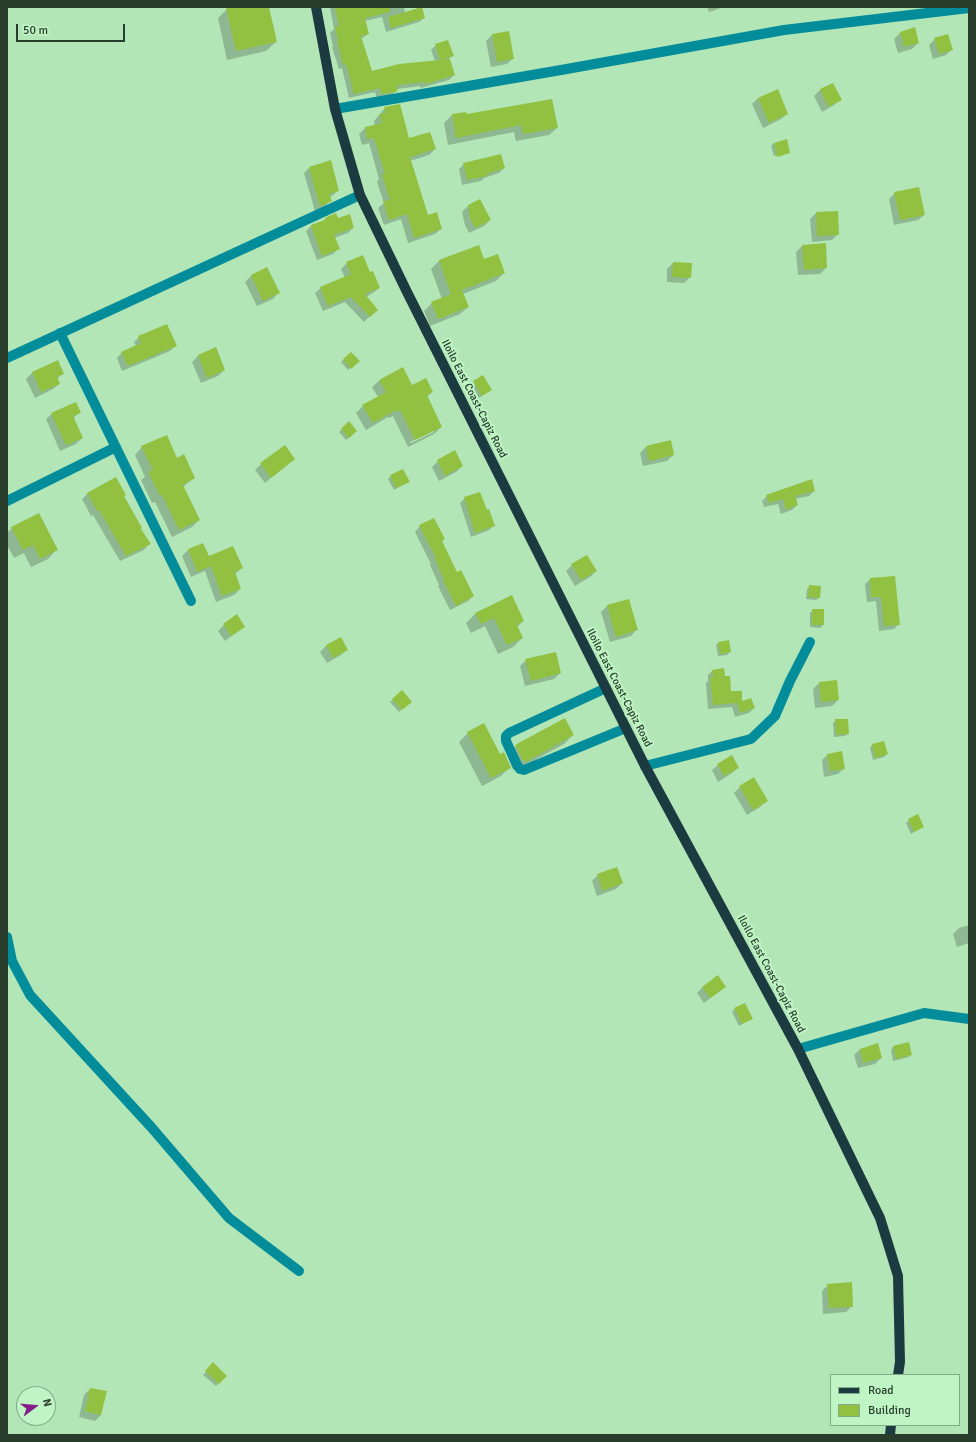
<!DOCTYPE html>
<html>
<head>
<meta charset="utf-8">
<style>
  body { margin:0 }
  #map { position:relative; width:976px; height:1442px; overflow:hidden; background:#b2e6b7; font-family:Signika,sans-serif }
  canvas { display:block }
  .frame { position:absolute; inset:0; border:8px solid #283d2b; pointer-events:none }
  .legend { position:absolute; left:830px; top:1374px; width:130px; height:52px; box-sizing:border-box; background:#bff4c4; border:1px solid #83ab87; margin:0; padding:5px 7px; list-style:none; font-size:12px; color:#283d2b }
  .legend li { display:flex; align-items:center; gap:8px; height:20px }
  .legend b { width:20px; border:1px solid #83ab87 }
  .north { position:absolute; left:16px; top:1386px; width:40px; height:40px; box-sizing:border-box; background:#bff4c4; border:1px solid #83ab87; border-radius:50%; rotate:74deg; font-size:11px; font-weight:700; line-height:16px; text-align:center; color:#283d2b }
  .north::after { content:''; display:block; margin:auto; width:14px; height:18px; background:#851f87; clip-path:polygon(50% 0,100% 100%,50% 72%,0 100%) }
  .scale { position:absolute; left:16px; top:24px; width:109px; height:18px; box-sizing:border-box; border:2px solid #283d2b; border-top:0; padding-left:5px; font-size:12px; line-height:14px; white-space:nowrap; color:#283d2b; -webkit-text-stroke:3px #bff4c4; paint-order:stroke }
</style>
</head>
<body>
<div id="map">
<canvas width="976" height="1442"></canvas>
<div class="frame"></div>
<ul class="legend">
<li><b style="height:5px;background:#1c3b40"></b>Road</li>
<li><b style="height:11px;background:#92c040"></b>Building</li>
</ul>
<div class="north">N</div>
<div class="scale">50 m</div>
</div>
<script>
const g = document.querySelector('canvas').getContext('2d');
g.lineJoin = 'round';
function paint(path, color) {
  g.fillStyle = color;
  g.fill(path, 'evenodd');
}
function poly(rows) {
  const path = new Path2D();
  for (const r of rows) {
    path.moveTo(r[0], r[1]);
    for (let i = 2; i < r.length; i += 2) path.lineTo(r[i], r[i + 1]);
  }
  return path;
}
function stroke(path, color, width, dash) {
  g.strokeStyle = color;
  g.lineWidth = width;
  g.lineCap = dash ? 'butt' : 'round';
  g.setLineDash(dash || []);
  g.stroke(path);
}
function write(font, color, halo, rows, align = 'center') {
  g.font = font + ' Signika,sans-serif';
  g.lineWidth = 4;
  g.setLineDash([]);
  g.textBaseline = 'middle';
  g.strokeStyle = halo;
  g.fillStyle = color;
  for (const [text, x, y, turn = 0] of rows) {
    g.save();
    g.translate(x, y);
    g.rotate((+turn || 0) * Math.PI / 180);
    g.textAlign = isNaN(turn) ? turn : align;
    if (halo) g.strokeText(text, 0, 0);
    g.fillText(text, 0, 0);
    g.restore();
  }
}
paint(poly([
  [234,7,268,7,276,42,266,51,227,60,218,18,227,9],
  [330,7,404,7,405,13,424,18,419,22,386,32,382,17,365,21,368,34,361,39,371,72,435,61,431,50,436,45,452,55,449,59,454,75,449,80,421,88,420,86,397,89,391,96,377,99,375,92,349,98,342,68,339,69,332,47,333,46,330,33,334,29],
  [707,7,724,7,709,12],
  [900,33,918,43,912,49,898,53,894,39],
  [492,35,513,58,507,64,491,67,486,41],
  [935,39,952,49,946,55,933,59,929,45],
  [832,84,840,100,834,105,822,112,814,96,820,90],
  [777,90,787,114,781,119,763,128,752,104,758,98],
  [385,108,408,139,435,149,429,155,410,161,427,216,441,229,435,234,408,243,401,219,384,225,378,208,384,203,377,182,379,179,369,143,362,145,359,134,365,128,375,126,374,121],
  [466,113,466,115,557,128,549,135,516,141,514,132,448,145,444,123,452,115],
  [774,143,789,153,788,155,788,153,774,156,771,146],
  [464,164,504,168,499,173,484,178,481,181,462,185,459,169],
  [309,168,338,190,332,196,329,197,330,201,325,206,315,211,304,173],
  [895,193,924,215,918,220,894,225,889,199],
  [468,206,490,220,484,226,469,233,465,225,462,212],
  [816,213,838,234,832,240,812,242,810,219],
  [325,219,337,219,353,228,348,233,334,238,338,249,333,254,317,260,306,231,311,226,323,222],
  [802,246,826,268,820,274,798,275,796,252],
  [478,247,484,260,504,273,496,281,463,294,468,307,460,314,430,326,424,311,432,303,442,299,431,269,439,261],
  [347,263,370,274,379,288,373,293,366,297,371,315,364,322,345,302,323,311,315,293,321,288,345,278,341,269],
  [673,263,690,277,684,283,667,282,667,269],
  [266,269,278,293,273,299,257,306,245,282,251,276],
  [139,337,175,346,170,351,122,371,117,358,122,352,136,346,134,342],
  [215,349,224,370,218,376,201,383,192,362,198,356],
  [351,353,358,361,348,370,341,362],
  [57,362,62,374,57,379,59,384,53,389,35,398,26,379,32,373],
  [380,380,412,386,432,392,427,397,441,427,434,434,408,447,393,416,389,418,388,417,366,430,356,413,363,406,378,397,372,387],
  [434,430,434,432,411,443,410,442],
  [474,382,490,390,479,398,471,384],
  [79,412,73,419,82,438,76,444,60,451,46,419,52,414],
  [349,423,356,431,346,440,339,432],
  [142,447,177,459,194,478,183,487,199,520,192,527,172,537,155,502,152,503,141,480,145,477,135,455],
  [646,447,673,455,667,461,643,466,640,453],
  [294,459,265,483,255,470,261,464],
  [438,461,462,466,456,472,439,481,432,467],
  [391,476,408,482,394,490,388,479],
  [814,491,809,496,795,499,797,505,792,510,781,514,778,504,764,507,762,501,767,496],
  [88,493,123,497,149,544,144,550,120,561,93,515,91,516,82,499],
  [465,498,493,526,489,530,471,537,460,503],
  [420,526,444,539,442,542,457,574,473,596,468,601,450,610,438,586,439,585,430,565,431,564,415,532],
  [12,528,57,549,48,559,31,567,24,553,14,558,7,545,7,533],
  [203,544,208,558,242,568,235,574,240,589,234,595,216,602,205,571,191,577,182,556,188,550],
  [572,565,596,571,590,577,575,586,566,571],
  [870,579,899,624,894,629,879,631,876,601,867,602,865,584],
  [810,586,819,598,816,600,806,599,807,589],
  [607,606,636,630,631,636,610,642,601,612],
  [813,610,823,625,820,628,810,627,810,613],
  [476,613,523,621,517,627,522,638,513,647,498,654,485,626,471,633,466,623],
  [224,625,244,627,225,641,218,631],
  [340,638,347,649,341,655,327,663,320,652,326,646],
  [718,643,730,652,727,655,718,656,716,645],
  [526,660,560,673,554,679,525,686,520,666],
  [713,670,724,677,730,692,741,702,754,708,749,713,735,717,732,707,708,709,706,683,708,681,708,675],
  [819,683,838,700,832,706,815,708,813,689],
  [393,700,408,704,399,712,390,702],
  [836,720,848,734,845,736,834,737,833,723],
  [468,733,500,755,510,767,501,776,482,786,459,742],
  [573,735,564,744,517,770,516,768,513,770,507,755,516,746],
  [872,745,887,754,884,757,873,760,870,748],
  [827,755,844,768,838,774,824,777,822,760],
  [718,765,738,768,732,773,718,782,712,770],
  [740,787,766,801,760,807,747,815,734,793],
  [909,820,923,826,911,834,906,823],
  [598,875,622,883,616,889,597,896,592,881],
  [969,925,969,943,957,947,953,934,959,928],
  [703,987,725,987,704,1003,697,993],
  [735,1009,752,1018,739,1026,732,1012],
  [893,1047,911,1054,909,1057,893,1061,891,1050],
  [860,1049,881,1058,875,1064,858,1068,854,1055],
  [828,1285,852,1306,846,1312,823,1314,822,1291],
  [213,1364,226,1376,216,1386,203,1375],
  [90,1389,101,1415,95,1421,79,1417,84,1395]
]), '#0003');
paint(poly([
  [226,7,269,7,277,42,236,51],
  [335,7,390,7,390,12,365,18,369,34,361,36,372,71,399,64,440,60,435,44,448,40,454,56,441,60,450,59,455,75,426,84,425,82,397,85,398,90,396,90,397,92,381,94,380,88,354,94,346,64,343,65,337,41,338,41,335,27,339,26],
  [422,7,425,18,391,28,388,17],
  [915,27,919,43,904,47,900,32],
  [509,31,514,59,497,62,492,34],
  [948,34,953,50,939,54,934,38],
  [833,83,842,100,828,107,820,89],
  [778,89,788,114,769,123,758,98],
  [552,99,558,128,523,134,521,125,456,138,452,114,466,112,467,114],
  [400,104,409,138,430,132,436,149,410,157,428,215,437,212,442,229,414,238,407,214,389,220,383,201,390,200,382,175,385,174,374,138,367,139,365,127,382,123,379,114,386,113,384,107],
  [787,139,790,153,777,157,774,143],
  [501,154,505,168,487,174,487,176,467,180,463,163],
  [331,160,339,191,329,194,332,201,320,206,309,167],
  [919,187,925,215,900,220,894,192],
  [480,199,491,220,475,228,470,218,468,205],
  [838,211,839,235,817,236,816,212],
  [336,213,338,218,350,214,354,228,334,235,340,249,322,256,311,225,325,220,325,218],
  [826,243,827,268,804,270,802,245],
  [479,245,484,259,498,254,505,273,462,290,469,307,438,319,431,302,451,294,439,260],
  [363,255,370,272,373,271,380,288,365,294,378,310,370,317,351,297,328,306,320,287,351,274,346,262],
  [673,262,692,263,691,278,672,277],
  [267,267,280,293,263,301,251,275],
  [167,324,177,346,128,366,121,352,141,343,138,336],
  [216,347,225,370,207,378,198,355],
  [351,352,360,361,351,369,343,359],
  [58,360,64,374,57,377,60,384,41,392,32,372],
  [403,367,412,385,426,378,433,392,427,395,442,427,415,440,400,410,396,412,396,410,373,423,362,405,386,392,379,380],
  [483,375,492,390,482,396,473,381],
  [76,402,81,413,73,416,83,438,66,445,51,413],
  [349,421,357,431,349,438,341,429],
  [167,435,177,458,184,454,195,478,183,485,200,520,179,530,162,495,160,496,148,472,153,470,141,446],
  [671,440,674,455,649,461,646,446],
  [285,445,295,459,271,478,260,463],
  [455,450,463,466,445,476,437,460],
  [403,469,410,482,396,488,390,475],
  [116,477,126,495,124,496,142,528,141,529,151,544,126,556,99,510,97,511,87,493],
  [812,479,815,491,795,496,798,505,786,510,783,499,769,503,766,495],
  [480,492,487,510,489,509,495,526,475,533,464,497],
  [39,513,58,550,40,559,33,545,23,550,11,527],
  [434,518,445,539,442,541,457,572,461,570,474,596,456,606,443,580,444,579,435,559,436,558,419,525],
  [203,543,209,556,233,546,243,568,235,572,241,589,222,596,211,566,197,572,188,549],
  [587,555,597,571,581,580,571,564],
  [895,576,900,625,884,626,881,597,871,597,870,578],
  [809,585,821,586,820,598,808,597],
  [512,595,524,621,517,625,523,638,507,645,494,618,481,624,475,613],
  [629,599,638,630,616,637,607,605],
  [812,609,824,609,824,625,812,625],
  [237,614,245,627,231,636,223,624],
  [341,637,348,650,333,658,326,645],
  [729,640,731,652,720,654,718,642],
  [556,652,561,673,531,681,525,659],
  [724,668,725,676,730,676,731,691,742,691,742,701,751,698,755,708,740,713,737,703,713,705,710,678,713,677,712,670],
  [837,680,839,700,821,702,819,682],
  [402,690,412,702,402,710,392,699],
  [565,718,574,735,526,762,525,760,523,761,515,745],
  [835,719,848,719,849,734,836,735],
  [484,723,500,754,504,752,511,768,491,778,467,732],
  [884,741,888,754,875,758,872,744],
  [842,751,845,769,830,771,827,754],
  [732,755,739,768,724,776,717,764],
  [754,777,768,801,753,810,739,786],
  [918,814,924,827,914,832,908,819],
  [617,867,623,883,603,891,597,874],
  [718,975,726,987,710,998,702,987],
  [745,1003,753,1019,742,1024,734,1008],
  [909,1042,912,1055,896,1059,893,1046],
  [878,1043,882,1058,863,1063,860,1049],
  [852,1282,853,1307,829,1308,827,1284],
  [213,1362,227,1376,219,1384,205,1371],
  [90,1388,107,1391,101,1415,85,1411]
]), '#92c040');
stroke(poly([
  [335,109,561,70,784,30,969,8],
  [60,333,191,601],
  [7,358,360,195],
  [7,501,116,447],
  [606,688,509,733,506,736,506,741,517,765,520,769,524,770,626,728],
  [645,766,751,739,775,716,790,681,810,642],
  [7,937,12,961,30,995,152,1128,229,1218,299,1271],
  [798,1049,924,1013,969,1019]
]), '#038d9b', 10);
stroke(poly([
  [316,7,335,109,360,195,407,292,645,766,798,1049,880,1218,898,1276,900,1362,898,1375],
  [890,1435,891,1425]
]), '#1c3b40', 10);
write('11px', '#283d2b', '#bff4c4', [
  ["Iloilo East Coast-Capiz Road",474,399,63],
  ["Iloilo East Coast-Capiz Road",619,688,63],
  ["Iloilo East Coast-Capiz Road",771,974,62]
]);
</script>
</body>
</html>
